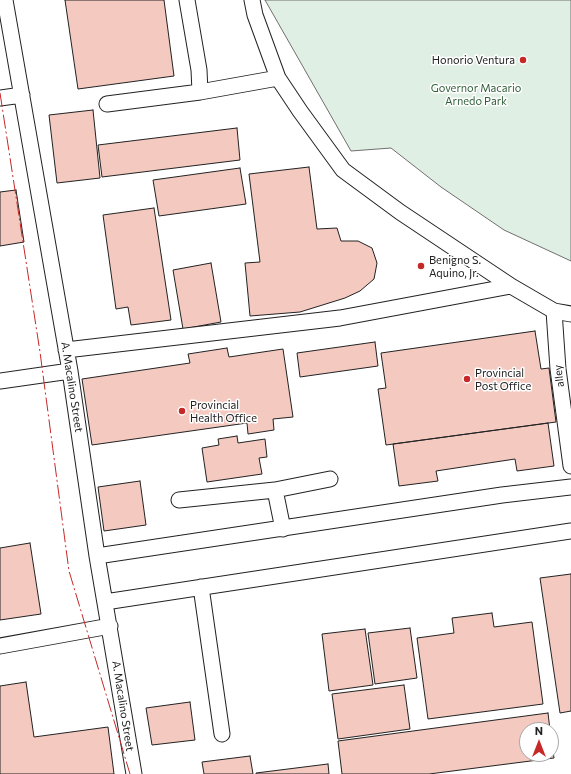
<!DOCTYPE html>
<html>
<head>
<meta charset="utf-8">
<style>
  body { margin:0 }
  #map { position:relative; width:571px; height:774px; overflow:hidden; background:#fff; font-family:Commissioner,sans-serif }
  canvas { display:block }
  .north { position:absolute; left:519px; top:722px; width:40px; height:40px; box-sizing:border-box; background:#fff; border:1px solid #a7a7a7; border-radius:50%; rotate:0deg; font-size:11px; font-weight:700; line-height:16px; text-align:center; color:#222 }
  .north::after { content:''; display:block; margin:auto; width:14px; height:18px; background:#c62828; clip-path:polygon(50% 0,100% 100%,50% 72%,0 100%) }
</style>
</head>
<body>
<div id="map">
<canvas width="571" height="774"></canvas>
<div class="north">N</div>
</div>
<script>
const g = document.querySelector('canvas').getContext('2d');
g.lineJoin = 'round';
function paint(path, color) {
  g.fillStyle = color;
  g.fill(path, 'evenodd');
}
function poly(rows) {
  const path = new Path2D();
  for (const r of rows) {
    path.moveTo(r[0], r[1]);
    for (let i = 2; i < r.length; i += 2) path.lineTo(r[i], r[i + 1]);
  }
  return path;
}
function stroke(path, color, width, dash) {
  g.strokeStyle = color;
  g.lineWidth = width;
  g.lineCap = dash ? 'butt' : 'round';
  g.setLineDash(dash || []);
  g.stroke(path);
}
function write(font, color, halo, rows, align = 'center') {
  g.font = font + ' Commissioner,sans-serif';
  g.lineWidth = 3;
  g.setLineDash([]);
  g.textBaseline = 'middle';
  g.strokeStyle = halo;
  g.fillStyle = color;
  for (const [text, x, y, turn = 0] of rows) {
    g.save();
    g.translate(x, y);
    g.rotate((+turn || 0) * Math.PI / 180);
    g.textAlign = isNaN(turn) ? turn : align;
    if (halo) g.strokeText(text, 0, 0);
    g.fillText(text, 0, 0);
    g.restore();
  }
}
const green = poly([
  [265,0,571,0,571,261,504,230,441,187,391,148,351,151,265,0]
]);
paint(green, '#e0efe3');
stroke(green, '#6f6f6f', 1);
const building = poly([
  [65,0,164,0,174,76,78,89,65,0],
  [93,110,100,178,57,183,49,115,93,110],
  [237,128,240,160,102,177,98,145,237,128],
  [309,167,317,229,337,228,341,241,358,241,372,248,377,263,374,279,360,291,345,298,300,312,250,316,245,263,260,262,249,174,309,167],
  [240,168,246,204,159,216,153,180,240,168],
  [16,190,24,242,0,246,0,192,16,190],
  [154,208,171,320,131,325,128,307,116,309,103,215,154,208],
  [211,263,221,322,183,329,173,270,211,263],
  [535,331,541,369,549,368,556,422,386,445,378,389,386,388,381,353,535,331],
  [375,342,378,366,300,377,297,353,375,342],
  [227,348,229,357,283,349,293,417,273,419,274,430,248,434,247,423,92,445,82,379,190,363,188,354,227,348],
  [548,423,554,466,517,471,515,459,436,471,438,481,399,486,393,444,548,423],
  [237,436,238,443,265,439,267,457,259,458,262,474,207,482,202,448,219,445,218,439,237,436],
  [140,481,146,525,104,531,98,487,140,481],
  [30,543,41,614,0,620,0,548,30,543],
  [571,574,571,711,560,713,540,578,571,574],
  [492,613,494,627,532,622,543,704,428,719,417,638,454,633,452,618,492,613],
  [410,628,417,678,375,684,368,633,410,628],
  [365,629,373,685,329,691,322,634,365,629],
  [26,682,34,737,108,727,114,774,0,774,0,686,26,682],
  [404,685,410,729,338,739,332,694,404,685],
  [190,702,195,740,152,745,146,708,190,702],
  [548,713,550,730,527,730,527,754,551,754,551,735,554,758,429,774,342,774,338,741,548,713],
  [250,756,253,774,204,774,202,762,250,756],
  [328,764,329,774,256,774,256,773,328,764]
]);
paint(building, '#f3c9c0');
stroke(building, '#222', 1);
const lane = poly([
  [5,0,70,371,97,556,134,774],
  [187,0,199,70,200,92,278,78],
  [252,0,255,15,278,78,300,111,343,170,400,212,511,286,554,311,571,314],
  [0,98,22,95],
  [107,104,200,92],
  [554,311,558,369,571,466],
  [66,350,340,318,511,286],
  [0,381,70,371],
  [275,490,330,479],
  [179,500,275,490,283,529],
  [97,556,502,495,571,487],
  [201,587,222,734],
  [105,602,571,531],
  [0,646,110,626]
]);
stroke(lane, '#222', 17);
stroke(lane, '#fff', 15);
stroke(poly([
  [0,93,40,352,69,571,130,774]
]), '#c62828', 1, [14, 3, 2, 3]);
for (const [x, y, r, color] of [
  [523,60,4,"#c62828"],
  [421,266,4,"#c62828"],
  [467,379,4,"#c62828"],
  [182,411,4,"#c62828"]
]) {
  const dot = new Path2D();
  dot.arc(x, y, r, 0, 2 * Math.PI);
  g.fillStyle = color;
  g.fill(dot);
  stroke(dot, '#fff', 1.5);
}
write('11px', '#222', '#fff', [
  ["Honorio Ventura",515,60,"right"],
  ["Benigno S.",429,260],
  ["Aquino, Jr.",429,273],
  ["Provincial",475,373],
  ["Post Office",475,386],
  ["Provincial",190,405],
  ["Health Office",190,418]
], 'left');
write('11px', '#2f5e38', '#fff', [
  ["Governor Macario",476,88],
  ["Arnedo Park",476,101]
]);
write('11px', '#222', '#fff', [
  ["alley",559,376,-97],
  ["A. Macalino Street",72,387,81],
  ["A. Macalino Street",123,706,81]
]);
</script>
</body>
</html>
